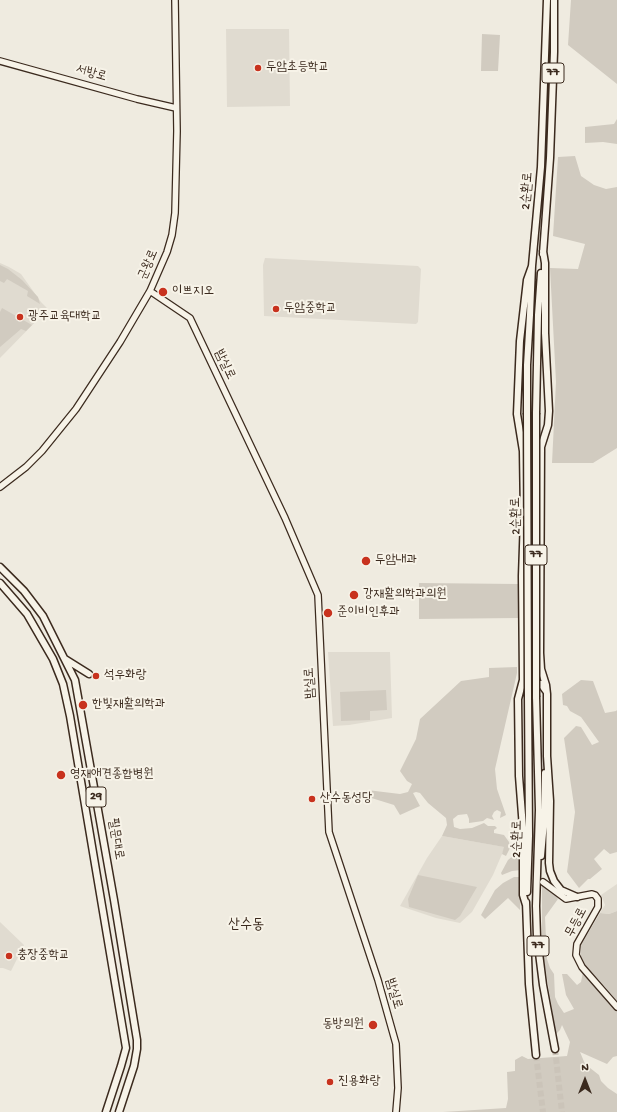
<!DOCTYPE html>
<html>
<head>
<meta charset="utf-8">
<style>
  body { margin:0 }
  #map { position:relative; width:617px; height:1112px; overflow:hidden; background:#efebe0; font-family:"Gochi Hand",sans-serif }
  canvas { display:block }
  .north { position:absolute; left:565px; top:1060px; width:40px; height:40px; -webkit-text-stroke:3px #f7f3e8; paint-order:stroke; rotate:0deg; font-size:11px; font-weight:700; line-height:16px; text-align:center; color:#3b2a1e }
  .north::after { content:''; display:block; margin:auto; width:14px; height:18px; background:#3b2a1e; clip-path:polygon(50% 0,100% 100%,50% 72%,0 100%) }
</style>
</head>
<body>
<div id="map">
<canvas width="617" height="1112"></canvas>
<div class="north">N</div>
</div>
<script>
const g = document.querySelector('canvas').getContext('2d');
g.lineJoin = 'round';
function paint(path, color) {
  g.fillStyle = color;
  g.fill(path, 'evenodd');
}
function poly(rows) {
  const path = new Path2D();
  for (const r of rows) {
    path.moveTo(r[0], r[1]);
    for (let i = 2; i < r.length; i += 2) path.lineTo(r[i], r[i + 1]);
  }
  return path;
}
function stroke(path, color, width, dash) {
  g.strokeStyle = color;
  g.lineWidth = width;
  g.lineCap = dash ? 'butt' : 'round';
  g.setLineDash(dash || []);
  g.stroke(path);
}
function write(font, color, halo, rows, align = 'center') {
  g.font = font + ' "Gochi Hand","Poor Story",sans-serif';
  g.lineWidth = 4;
  g.setLineDash([]);
  g.textBaseline = 'middle';
  g.strokeStyle = halo;
  g.fillStyle = color;
  for (const [text, x, y, turn = 0] of rows) {
    g.save();
    g.translate(x, y);
    g.rotate((+turn || 0) * Math.PI / 180);
    g.textAlign = isNaN(turn) ? turn : align;
    if (halo) g.strokeText(text, 0, 0);
    g.fillText(text, 0, 0);
    g.restore();
  }
}
paint(poly([
  [226,29,289,29,290,106,227,107],
  [265,258,418,266,421,269,418,322,416,324,264,316,263,265],
  [0,263,9,267,21,274,41,302,48,309,0,358],
  [328,652,390,652,392,718,349,725,333,726],
  [442,836,505,847,493,875,472,912,460,923,436,918,400,906,427,858],
  [617,884,617,911,609,914,600,913,605,905,601,895],
  [0,922,24,945,11,971,3,968,0,968]
]), '#e0dbd0');
paint(poly([
  [571,0,617,0,617,84,568,45],
  [482,34,500,35,498,71,481,71],
  [617,119,617,144,603,142,585,143,585,127,614,124],
  [575,156,581,176,594,185,606,189,617,187,617,448,593,463,552,463,556,382,550,268,578,269,585,244,553,236,558,157],
  [0,265,8,269,22,280,38,297,40,304,27,296,28,291,7,279,4,283,0,281],
  [2,308,32,325,26,331,21,329,0,347,0,312],
  [419,583,518,584,518,618,419,619],
  [517,667,517,673,495,769,497,789,506,815,500,818,501,812,497,810,494,812,492,816,494,820,487,818,483,821,469,823,469,819,467,814,458,815,453,819,454,827,460,829,472,828,484,823,488,826,495,826,497,828,494,830,494,833,504,835,509,842,510,848,506,856,502,854,504,847,442,836,447,825,446,818,428,803,420,793,416,792,413,793,420,806,400,815,394,805,365,796,365,791,367,790,400,794,408,792,412,784,407,781,400,771,416,739,420,719,461,681,489,677,489,668],
  [581,680,593,681,605,713,616,711,617,710,617,852,610,854,604,849,594,859,602,869,590,879,588,879,579,888,567,872,575,812,564,738,576,726,581,727,592,745,599,742,581,717,570,711,567,706,563,705,562,694],
  [386,690,387,710,370,711,370,720,341,721,340,692],
  [521,852,521,870,512,871,502,875,501,873,508,860,514,855],
  [418,875,477,887,460,916,455,920,409,907,408,899],
  [514,877,521,877,520,910,508,898,485,919,481,915,495,890,503,883],
  [542,884,555,894,558,899,545,917,547,959,550,968,554,974,555,997,558,1004,564,1013,574,1009,566,995,562,974,567,974,577,985,581,982,583,972,609,1000,617,1012,617,1056,613,1057,607,1064,580,1052,585,1064,599,1075,601,1081,608,1088,617,1094,617,1112,443,1112,506,1108,508,1099,507,1072,515,1071,515,1060,522,1056,528,1059,567,1056,570,1042,562,1025,560,1030,556,1034,546,972,542,949],
  [617,911,617,1001,599,980,581,963,581,945,600,913,609,914]
]), '#d1cbc0');
stroke(poly([
  [555,1049,562,1112],
  [536,1055,543,1112]
]), '#cbc4b9', 6, [6, 3]);
const secondary = poly([
  [0,61,137,99,176,108],
  [150,291,190,318,285,518,318,595,329,832,378,980,396,1044,398,1088,396,1112],
  [0,487,26,467,42,451,76,409,120,342,150,291,167,252,172,235,175,213,177,131,175,0],
  [543,882,566,899,592,894,595,895,598,899,598,907,577,944,576,955,582,967,617,1007]
]);
const primary = poly([
  [0,567,24,591,43,616,75,680,114,900,137,1040,137,1049,134,1066,119,1112],
  [0,583,27,614,53,659,63,684,70,716,126,1048,121,1066,106,1112],
  [65,659,89,674]
]);
const trunk = poly([
  [543,251,545,263,545,333,549,411,548,425,541,447,540,653,541,669,546,685,547,694,547,756,550,801,549,863,550,871,554,881,561,890,577,897],
  [543,254,550,158,554,52,554,0],
  [527,413,527,365,530,315,532,266,541,167,547,0],
  [536,413,538,315,541,273],
  [530,484,533,601],
  [523,685,541,684,546,691],
  [536,697,539,810,536,906,537,937,543,985,555,1049],
  [541,856,545,811,545,773],
  [527,892,529,836,528,696],
  [526,902,529,984,536,1055],
  [526,905,523,895,523,828,519,776,518,699,523,680,522,576,524,517,523,451,517,414,520,341,527,280,532,266]
]);
stroke(secondary, '#3b2a1e', 8);
stroke(primary, '#3b2a1e', 9);
stroke(trunk, '#3b2a1e', 9);
stroke(secondary, '#f7f3e8', 5.5);
stroke(primary, '#f7f3e8', 6);
stroke(trunk, '#f7f3e8', 6);
const trunkBridge = poly([
  [527,413,528,696],
  [536,413,536,697]
]);
stroke(trunkBridge, '#3b2a1e', 9, []);
stroke(trunkBridge, '#f7f3e8', 6);
for (const [x, y, r, color] of [
  [258,68,4,"#c8321e"],
  [163,292,5,"#c8321e"],
  [276,309,4,"#c8321e"],
  [20,317,4,"#c8321e"],
  [366,561,5,"#c8321e"],
  [354,595,5,"#c8321e"],
  [328,613,5,"#c8321e"],
  [96,676,4,"#c8321e"],
  [83,705,5,"#c8321e"],
  [61,775,5,"#c8321e"],
  [312,799,4,"#c8321e"],
  [9,956,4,"#c8321e"],
  [373,1025,5,"#c8321e"],
  [330,1082,4,"#c8321e"]
]) {
  const dot = new Path2D();
  dot.arc(x, y, r, 0, 2 * Math.PI);
  g.fillStyle = color;
  g.fill(dot);
  stroke(dot, '#f7f3e8', 1.5);
}
for (const [x, y, w] of [
  [553,73,22],
  [536,555,22],
  [96,797,20],
  [538,946,22]
]) {
  const box = new Path2D();
  box.roundRect(x - w / 2, y - 10, w, 20, 3);
  g.fillStyle = '#f7f3e8';
  g.fill(box);
  stroke(box, '#3b2a1e', 1);
}
write('bold 12px', '#3b2a1e', null, [
  ["77",553,73],
  ["77",536,555],
  ["29",96,797],
  ["77",538,946]
]);
write('13px', '#3b2a1e', '#f7f3e8', [
  ["두암초등학교",266,68],
  ["이쁘지오",172,292],
  ["두암중학교",284,309],
  ["광주교육대학교",28,317],
  ["두암내과",375,561],
  ["강재활의학과의원",363,595],
  ["준이비인후과",337,613],
  ["석우화랑",104,676],
  ["한빛재활의학과",92,705],
  ["영재애견종합병원",70,775],
  ["산수동성당",320,799],
  ["충장중학교",17,956],
  ["동방의원",364,1025,"right"],
  ["진용화랑",338,1082]
], 'left');
write('13px', '#3b2a1e', '#f7f3e8', [
  ["서방로",91,74,16],
  ["2순환로",528,191,-86],
  ["군왕로",149,265,-67],
  ["밤실로",224,365,65],
  ["2순환로",517,516,-91],
  ["밤실로",311,683,-93],
  ["필문대로",115,839,80],
  ["2순환로",518,839,-89],
  ["무등로",577,923,-62],
  ["밤실로",393,994,74]
]);
write('15px', '#3b2a1e', '#f7f3e8', [
  ["산수동",246,926]
]);
</script>
</body>
</html>
